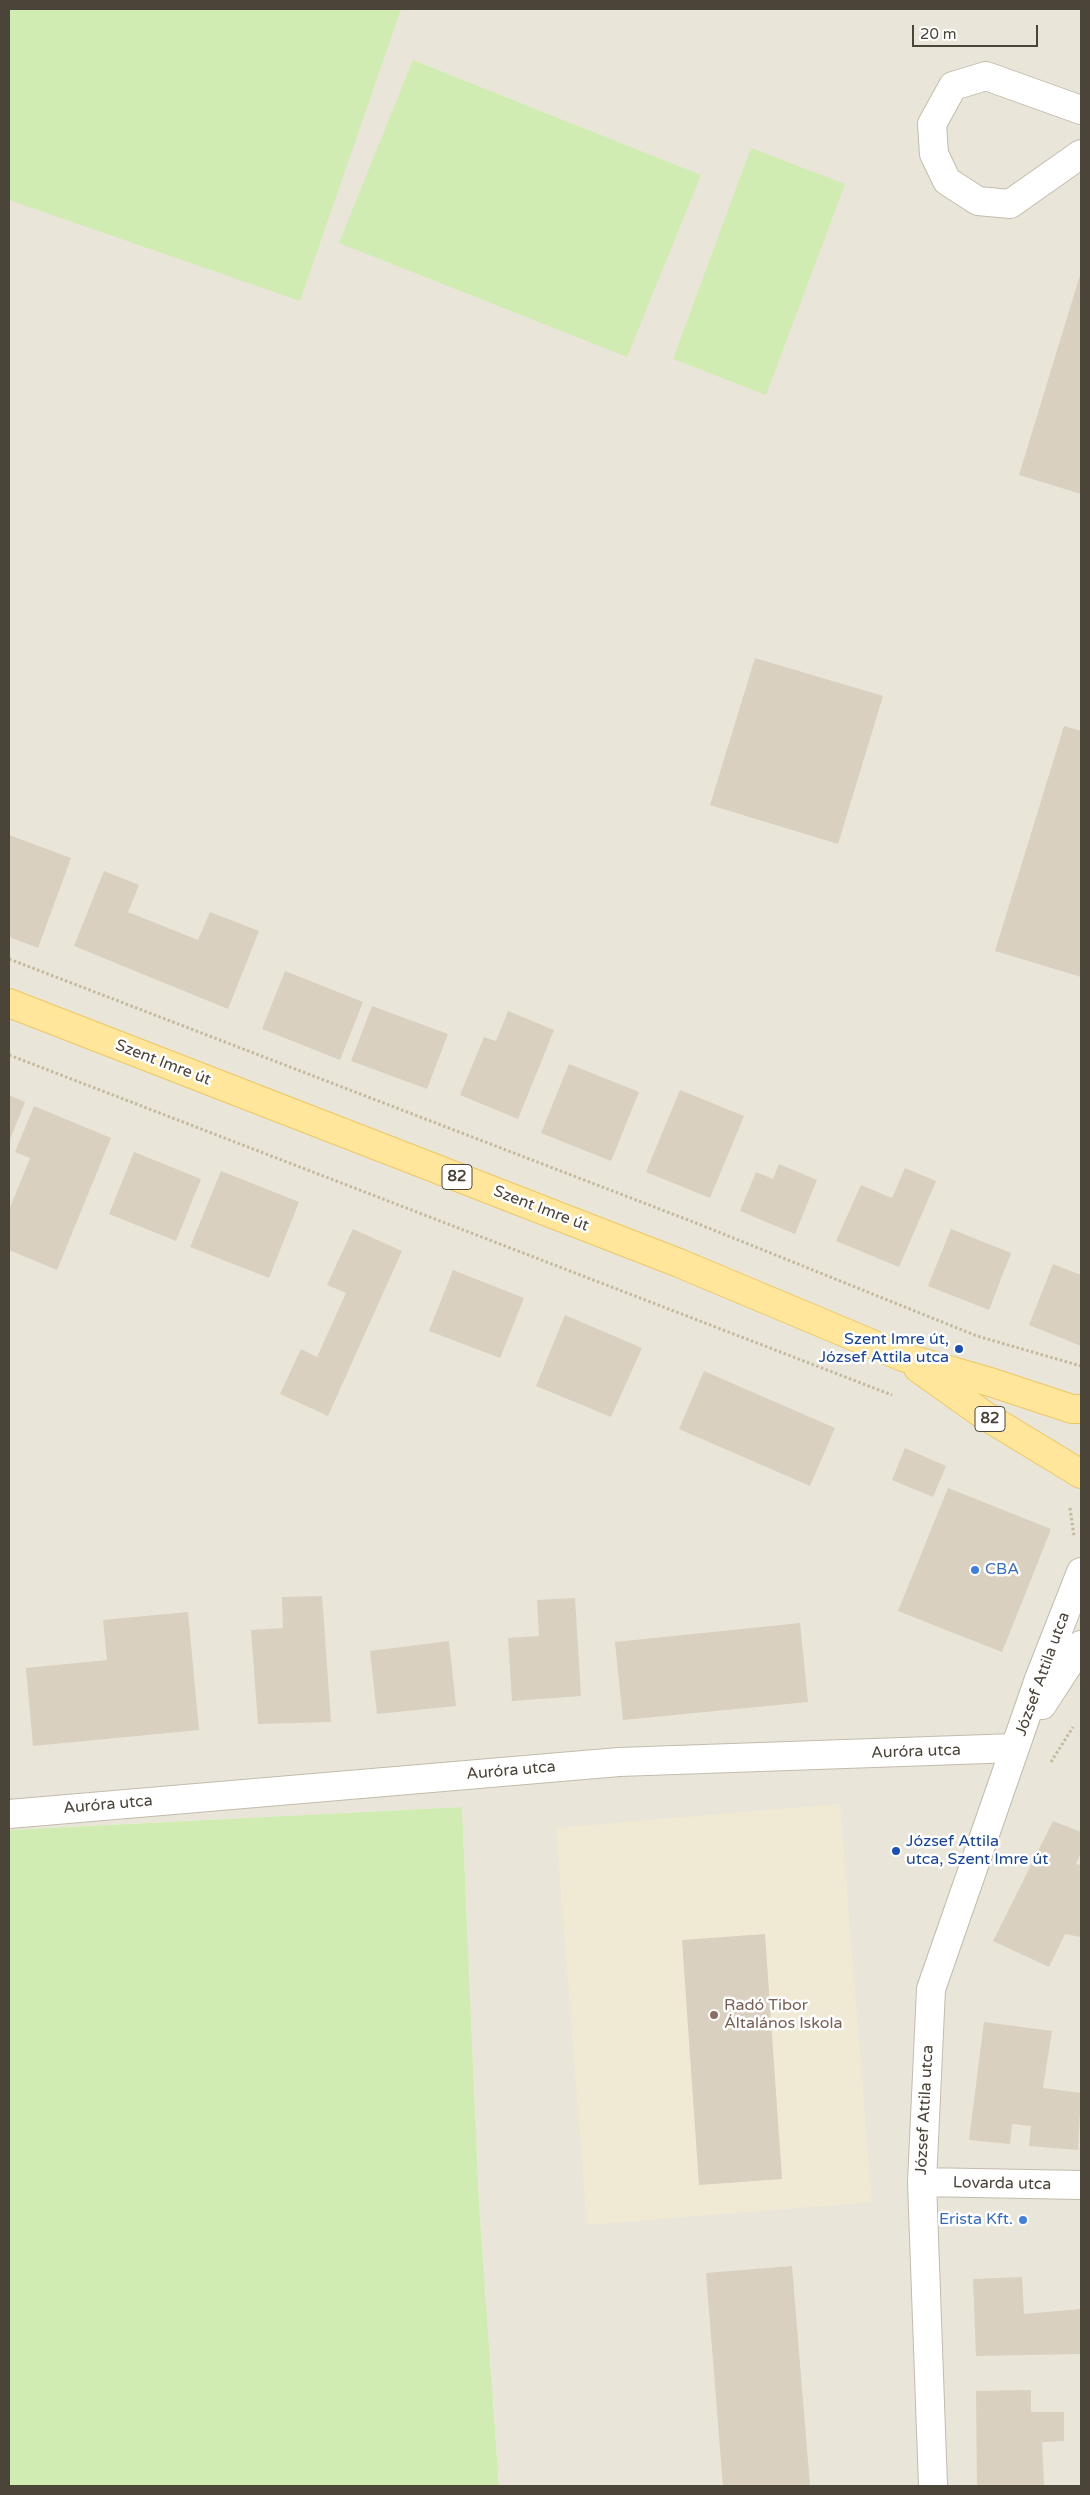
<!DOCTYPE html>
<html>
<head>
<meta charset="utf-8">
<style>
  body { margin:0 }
  #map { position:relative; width:1090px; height:2495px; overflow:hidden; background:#f6f3eb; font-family:"Varela Round",sans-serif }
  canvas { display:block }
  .frame { position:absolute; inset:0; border:10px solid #4b4438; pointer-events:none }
  .scale { position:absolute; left:912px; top:25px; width:126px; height:22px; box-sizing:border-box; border:2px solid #4b4438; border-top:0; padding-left:6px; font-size:15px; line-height:18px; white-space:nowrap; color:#4b4438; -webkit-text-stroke:4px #fff; paint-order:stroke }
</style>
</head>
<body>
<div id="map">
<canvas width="1090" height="2495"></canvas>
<div class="frame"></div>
<div class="scale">20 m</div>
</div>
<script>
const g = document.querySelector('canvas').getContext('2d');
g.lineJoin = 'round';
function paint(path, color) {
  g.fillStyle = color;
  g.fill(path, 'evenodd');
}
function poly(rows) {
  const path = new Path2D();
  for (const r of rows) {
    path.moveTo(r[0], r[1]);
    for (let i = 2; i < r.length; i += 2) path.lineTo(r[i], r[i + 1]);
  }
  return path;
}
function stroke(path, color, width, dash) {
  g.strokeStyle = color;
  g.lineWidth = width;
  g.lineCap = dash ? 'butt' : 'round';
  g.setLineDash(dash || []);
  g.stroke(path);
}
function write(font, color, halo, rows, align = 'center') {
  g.font = font + ' "Varela Round",sans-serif';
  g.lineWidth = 5;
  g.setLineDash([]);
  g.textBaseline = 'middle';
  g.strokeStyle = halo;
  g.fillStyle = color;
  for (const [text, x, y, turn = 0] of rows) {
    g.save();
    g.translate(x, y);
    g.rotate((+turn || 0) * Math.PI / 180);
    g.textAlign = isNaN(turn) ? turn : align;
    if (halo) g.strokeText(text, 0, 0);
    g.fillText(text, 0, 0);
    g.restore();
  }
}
paint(poly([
  [9,9,1081,9,1081,2486,499,2486,479,2203,462,1807,9,1830]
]), '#eae5d9');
paint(poly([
  [840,1804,872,2202,587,2225,556,1828]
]), '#f0e9d4');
paint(poly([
  [9,9,401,9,300,301,9,200],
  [413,60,701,175,627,357,339,243],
  [751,148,845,184,766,395,673,359],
  [462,1807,479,2203,499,2486,9,2486,9,1830]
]), '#d0ecb2');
paint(poly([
  [1081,272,1081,494,1019,475],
  [755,658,883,696,838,844,710,805],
  [1064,726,1081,731,1081,977,995,951],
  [9,835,71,858,38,948,9,937],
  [104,871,139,885,128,912,198,940,210,912,259,931,228,1009,74,946],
  [285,971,363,1002,340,1060,262,1029],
  [372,1006,448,1034,427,1089,351,1061],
  [508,1011,554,1030,518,1119,460,1095,484,1037,496,1041],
  [569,1064,639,1092,611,1161,541,1133],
  [680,1090,744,1116,710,1198,646,1172],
  [9,1095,25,1102,9,1142],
  [34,1106,111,1138,57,1270,9,1250,9,1210,30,1158,15,1152],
  [134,1152,201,1179,176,1241,109,1214],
  [779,1164,817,1180,795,1234,740,1211,756,1172,773,1179],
  [905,1168,936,1181,899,1267,836,1241,861,1185,892,1198],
  [221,1171,299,1202,269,1278,190,1247],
  [353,1229,402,1251,328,1416,280,1394,301,1349,317,1357,346,1293,327,1285],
  [951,1229,1011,1253,989,1310,928,1286],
  [1053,1264,1081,1275,1081,1346,1029,1325],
  [453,1270,524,1298,500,1358,429,1331],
  [565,1315,642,1348,611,1417,536,1386],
  [704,1371,835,1428,810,1486,679,1429],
  [905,1448,946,1466,933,1497,892,1480],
  [948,1488,1051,1529,1002,1652,898,1611],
  [322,1596,331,1722,258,1724,251,1630,283,1628,282,1597],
  [575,1598,581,1696,512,1701,508,1638,539,1636,537,1600],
  [188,1612,199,1730,33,1746,26,1668,107,1660,103,1620],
  [800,1623,808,1702,623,1720,615,1642],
  [449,1641,456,1706,377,1714,370,1651],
  [1053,1821,1081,1832,1081,1852,1076,1864,1081,1865,1081,1937,1065,1934,1049,1967,993,1941],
  [765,1934,782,2179,699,2185,682,1940],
  [984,2022,1052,2031,1043,2088,1081,2093,1078,2150,1029,2146,1031,2126,1012,2124,1010,2144,969,2140],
  [792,2266,810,2486,723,2486,706,2273],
  [1022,2277,1024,2314,1081,2309,1081,2354,976,2356,973,2279],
  [1031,2390,1031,2412,1064,2412,1064,2441,1042,2442,1044,2486,977,2486,976,2391]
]), '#d9d0bf');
const minor = poly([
  [1081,110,986,76,953,86,932,124,934,154,947,181,978,201,1010,204,1081,154],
  [1042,1705,1081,1645],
  [9,1814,619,1762,1015,1748],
  [922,2182,1081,2185],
  [933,2486,922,2182,931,1989,1039,1679,1081,1572]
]);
const major = poly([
  [9,1003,679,1263,903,1357,990,1382,1072,1409,1081,1409],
  [918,1368,984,1415,1081,1474]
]);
stroke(minor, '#c3bcac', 30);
stroke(major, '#ecc863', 30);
stroke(poly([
  [9,959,696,1223,977,1336,1081,1366],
  [9,1055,892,1395],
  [1070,1508,1074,1536],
  [1051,1762,1073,1727]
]), '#c5b99d', 3, [2.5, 2.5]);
stroke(minor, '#fff', 28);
stroke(major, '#ffe69b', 28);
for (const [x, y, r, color] of [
  [959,1349,5,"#1a4fb4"],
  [975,1570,5,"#3f7fe0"],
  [896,1851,5,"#1a4fb4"],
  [714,2015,5,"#8d6e63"],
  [1023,2220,5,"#3f7fe0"]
]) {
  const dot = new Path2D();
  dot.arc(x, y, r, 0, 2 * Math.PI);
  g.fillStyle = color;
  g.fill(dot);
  stroke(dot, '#fff', 2);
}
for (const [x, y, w] of [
  [457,1177,30],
  [990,1419,30]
]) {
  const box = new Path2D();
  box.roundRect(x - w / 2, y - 12.5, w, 25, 4);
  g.fillStyle = '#fff';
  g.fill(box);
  stroke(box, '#4b4438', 1);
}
write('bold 15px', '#4b4438', null, [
  ["82",457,1177],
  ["82",990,1419]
]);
write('16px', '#4b4438', '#fff', [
  ["Szent Imre út",163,1063,21],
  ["Szent Imre út",541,1209,21],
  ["József Attila utca",1043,1674,-70],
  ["Auróra utca",916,1752,-2],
  ["Auróra utca",511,1771,-5],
  ["Auróra utca",108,1805,-5],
  ["József Attila utca",925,2110,-87],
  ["Lovarda utca",1002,2184,1]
]);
write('16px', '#164399', '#fff', [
  ["Szent Imre út,",949,1340],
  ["József Attila utca",949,1358],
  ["József Attila",906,1842,"left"],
  ["utca, Szent Imre út",906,1860,"left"]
], 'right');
write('16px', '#366cbe', '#fff', [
  ["CBA",985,1570],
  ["Erista Kft.",1013,2220,"right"]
], 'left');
write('16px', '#785e54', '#fff', [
  ["Radó Tibor",724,2006],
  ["Általános Iskola",724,2024]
], 'left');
</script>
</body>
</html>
